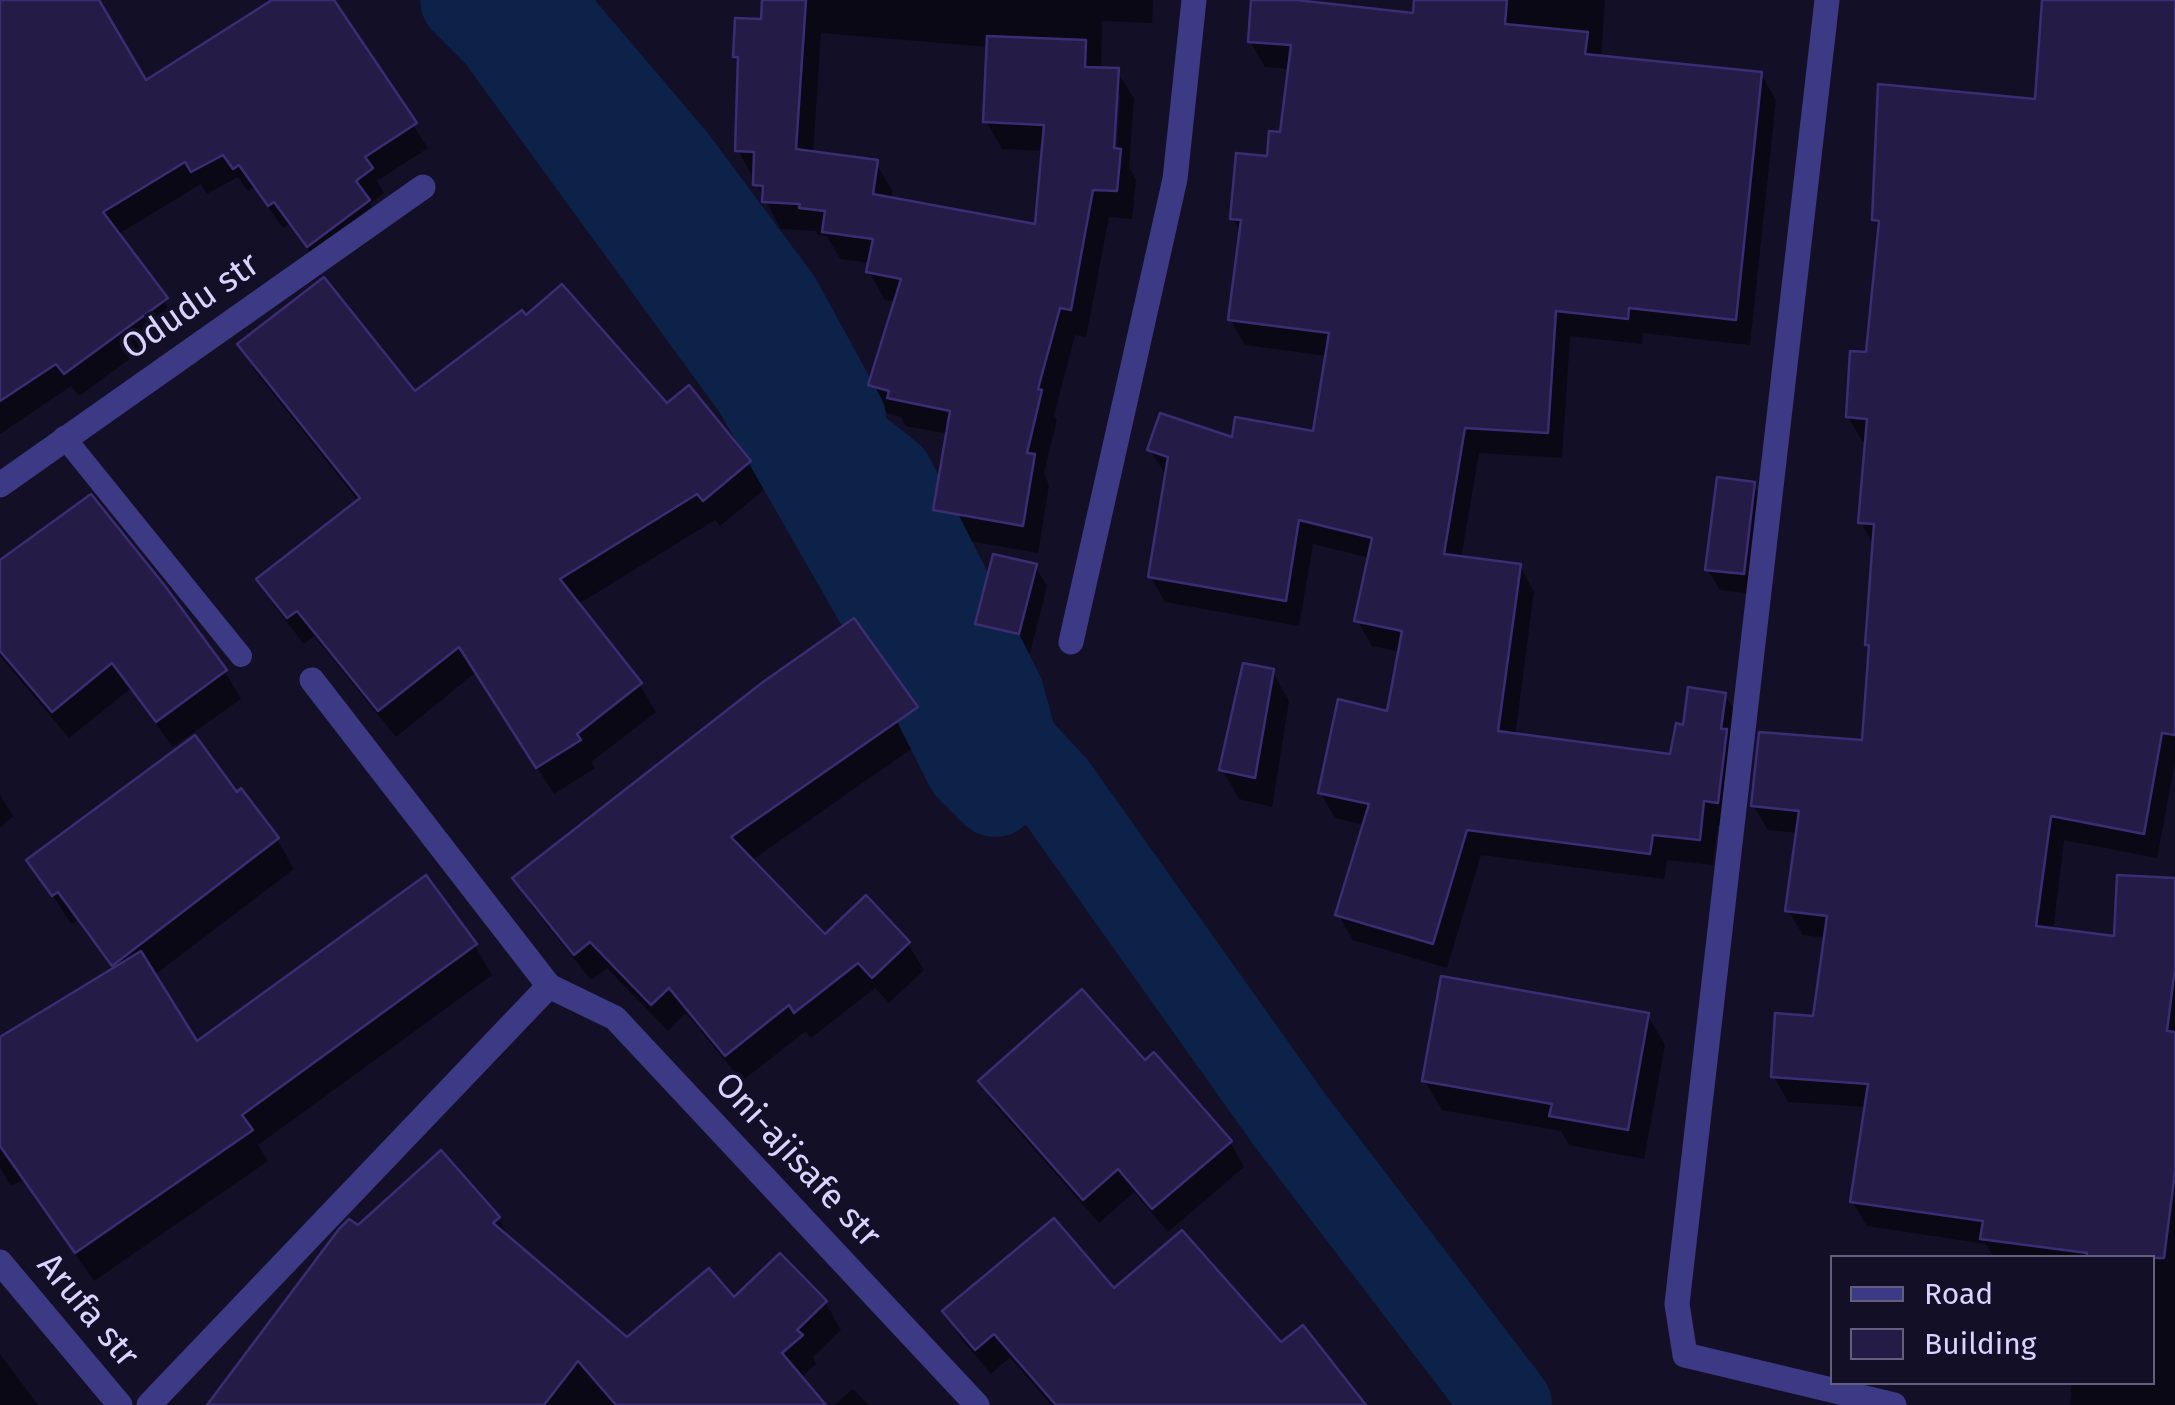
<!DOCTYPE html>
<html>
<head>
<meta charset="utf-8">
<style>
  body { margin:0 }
  #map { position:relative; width:2175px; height:1405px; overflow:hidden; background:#130f26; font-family:"Fira Sans",sans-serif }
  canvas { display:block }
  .legend { position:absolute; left:1830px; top:1255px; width:325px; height:130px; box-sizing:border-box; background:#130f26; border:2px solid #625e7d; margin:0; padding:12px 18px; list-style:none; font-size:30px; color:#d9d4ff }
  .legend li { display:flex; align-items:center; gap:20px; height:50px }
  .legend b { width:50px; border:2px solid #625e7d }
</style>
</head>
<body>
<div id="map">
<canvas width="2175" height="1405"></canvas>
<ul class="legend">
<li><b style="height:12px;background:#3d3a85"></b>Road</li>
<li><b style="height:28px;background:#241b47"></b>Building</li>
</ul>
</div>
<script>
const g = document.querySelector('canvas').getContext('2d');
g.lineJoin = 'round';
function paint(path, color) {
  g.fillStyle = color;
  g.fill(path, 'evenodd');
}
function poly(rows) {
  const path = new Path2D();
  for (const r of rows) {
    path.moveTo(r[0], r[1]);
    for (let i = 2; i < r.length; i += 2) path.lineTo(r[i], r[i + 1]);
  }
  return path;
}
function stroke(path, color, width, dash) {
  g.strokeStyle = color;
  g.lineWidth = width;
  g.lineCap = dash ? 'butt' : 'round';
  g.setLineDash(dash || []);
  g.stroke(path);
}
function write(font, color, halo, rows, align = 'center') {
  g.font = font + ' "Fira Sans",sans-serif';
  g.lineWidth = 8;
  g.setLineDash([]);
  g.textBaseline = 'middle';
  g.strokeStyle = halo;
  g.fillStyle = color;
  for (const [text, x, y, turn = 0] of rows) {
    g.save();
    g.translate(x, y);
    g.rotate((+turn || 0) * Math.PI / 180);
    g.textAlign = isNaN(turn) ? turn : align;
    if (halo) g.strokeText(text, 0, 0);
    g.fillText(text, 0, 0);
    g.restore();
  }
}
paint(poly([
  [0,0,96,0,145,83,276,0,327,0,339,12,428,148,377,181,384,193,370,204,381,224,322,269,289,224,283,228,254,187,248,191,238,177,207,194,201,184,117,235,179,323,79,396,71,386,0,434],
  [765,0,1153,0,1152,23,1102,21,1101,70,1117,71,1134,99,1129,167,1136,180,1132,219,1109,217,1086,337,1075,335,1054,416,1057,420,1044,474,1049,485,1038,553,952,538,936,510,948,434,906,426,901,417,887,413,871,385,897,302,885,300,869,272,871,263,840,259,827,236,818,235,816,231,781,229,738,150,741,64,736,56,764,22],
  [821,33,989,47,986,121,1002,149,1044,151,1037,227,891,200,892,191,876,163,813,154],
  [1115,95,1120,95,1116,161,1111,161],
  [1253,0,1415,16,1417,0,1605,0,1601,58,1761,74,1776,100,1750,345,1643,333,1642,344,1570,336,1562,458,1479,453,1461,558,1520,566,1534,592,1515,736,1672,756,1685,727,1725,695,1740,721,1732,828,1718,826,1713,865,1667,860,1664,879,1481,855,1447,968,1353,940,1338,914,1365,825,1335,818,1320,792,1389,714,1401,652,1372,646,1357,620,1370,558,1313,544,1299,626,1165,602,1150,576,1167,477,1150,450,1315,434,1328,356,1245,345,1230,319,1242,235,1233,218,1282,134,1290,69,1265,67,1250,41],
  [2044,0,2175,0,2175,762,2157,858,2064,840,2053,930,2116,939,2175,880,2175,1405,2070,1405,2072,1382,2152,1382,2152,1258,1994,1258,1986,1244,1867,1226,1852,1201,1867,1107,1788,1102,1774,1077,1815,1018,1826,938,1803,935,1788,910,1799,833,1768,830,1753,805,1865,743,1875,547,1861,523,1867,442,1863,442,1848,417,1869,355,1880,231,1874,220,2038,102],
  [240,345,415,395,667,406,749,462,765,489,720,526,715,520,577,605,640,685,656,712,591,762,595,768,554,794,476,672,396,737,314,636,304,644,275,607,259,580,359,502,256,372],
  [1753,485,1765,505,1754,594,1720,590,1708,570],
  [0,563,163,588,225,672,241,699,173,747,130,689,69,738,0,656],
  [1035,566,1047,586,1030,653,990,644,978,624],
  [1272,671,1289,701,1272,807,1239,799,1222,769],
  [916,708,931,735,751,861,825,937,866,898,908,944,924,970,889,1003,875,988,811,1038,806,1031,742,1081,686,1013,668,1031,607,968,591,980,531,905,516,879],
  [0,795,13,816,0,828],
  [236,795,277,839,294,869,153,976,196,1045,425,878,475,946,492,975,258,1145,268,1161,94,1281,23,1180,11,1186,0,1168,0,1040,114,970,77,921,71,924,30,860],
  [1648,1016,1665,1045,1644,1159,1569,1145,1561,1131,1442,1110,1424,1080],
  [1145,1063,1230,1142,1244,1167,1168,1232,1134,1192,1099,1223,996,1106,981,1081],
  [498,1218,513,1244,627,1340,734,1300,825,1302,841,1330,813,1357,816,1364,800,1378,822,1405,228,1405,358,1228],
  [1114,1291,1280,1346,1362,1405,1051,1405,1010,1357,991,1374,960,1337,945,1312],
  [0,1354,38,1405,0,1405],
  [853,1389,869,1405,834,1405]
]), '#0007');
stroke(poly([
  [464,0,499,35,757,389,937,703,969,767,995,793],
  [537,0,673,160,778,301,842,418,837,445,865,457,890,477,1000,694,1014,745,1053,787,1289,1119,1508,1405]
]), '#0c2248', 88);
const building = poly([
  [0,0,99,0,146,80,272,0,334,0,417,123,365,157,373,168,356,181,370,200,307,247,274,202,268,206,239,165,233,169,223,155,191,172,185,162,103,212,168,298,64,374,56,364,0,401,0,0],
  [762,0,806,0,796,149,878,160,873,194,1035,224,1044,125,983,122,987,36,1086,40,1085,67,1119,68,1114,148,1121,149,1117,191,1093,190,1071,310,1060,308,1038,389,1042,390,1027,453,1035,454,1023,526,933,510,950,411,887,398,889,391,868,385,901,279,866,272,873,239,822,232,825,211,799,208,800,204,762,202,763,186,753,185,754,152,735,151,738,57,733,57,735,18,761,19,762,0],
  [1251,0,1296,0,1413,13,1414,0,1507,0,1505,24,1588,32,1585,54,1762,72,1736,320,1629,308,1628,319,1556,311,1548,433,1465,428,1444,554,1521,564,1498,731,1670,754,1676,723,1683,725,1688,687,1726,693,1721,729,1727,729,1718,803,1704,801,1700,840,1653,835,1650,854,1467,830,1433,944,1335,915,1369,804,1318,793,1338,699,1387,711,1402,631,1354,621,1372,538,1299,520,1286,601,1148,577,1168,457,1147,450,1160,413,1232,437,1235,417,1313,431,1329,333,1228,320,1241,220,1230,219,1236,153,1267,156,1269,131,1280,132,1291,45,1248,42,1251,0],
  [2042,0,2175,0,2175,735,2162,733,2144,834,2051,816,2036,926,2114,936,2117,875,2175,878,2175,968,2167,1031,2175,1032,2175,1172,2164,1258,2086,1258,2087,1253,1980,1239,1983,1221,1850,1202,1868,1084,1771,1077,1775,1013,1813,1016,1827,916,1785,911,1799,811,1751,806,1759,732,1862,740,1869,645,1865,645,1874,524,1858,523,1867,419,1846,417,1850,351,1866,352,1879,221,1872,220,1878,84,2035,99,2042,0],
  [324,277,415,391,522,310,526,315,562,284,667,403,689,385,751,461,703,501,697,494,560,579,642,683,577,734,581,740,536,768,459,647,378,711,297,611,287,618,256,579,360,498,237,344,324,277],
  [1717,477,1755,482,1744,574,1705,570,1717,477],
  [91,494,165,586,227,670,156,722,112,663,52,712,0,651,0,560,91,494],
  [993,554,1037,564,1019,634,975,624,993,554],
  [854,618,918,707,731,837,825,934,866,895,910,942,872,978,858,963,794,1013,789,1005,725,1056,669,988,651,1005,590,942,574,955,512,878,763,682,854,618],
  [1243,663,1274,669,1255,778,1219,770,1243,663],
  [195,735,237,792,241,788,279,838,112,966,58,892,52,896,26,860,195,735],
  [426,875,477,944,242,1115,253,1130,75,1253,0,1146,0,1037,141,951,197,1041,426,875],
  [1441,976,1649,1013,1628,1130,1549,1116,1552,1104,1422,1081,1441,976],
  [1082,989,1145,1060,1154,1052,1232,1141,1152,1209,1118,1169,1083,1200,978,1081,1082,989],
  [441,1150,500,1217,493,1223,627,1337,709,1268,734,1297,780,1253,827,1301,797,1330,803,1335,782,1353,826,1405,616,1405,578,1361,544,1405,207,1405,339,1229,349,1219,358,1225,441,1150],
  [1054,1218,1114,1288,1182,1230,1281,1342,1303,1325,1366,1405,1056,1405,994,1334,975,1350,942,1311,1054,1218]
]);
paint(building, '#241b47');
stroke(building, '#3b2d73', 2.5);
stroke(poly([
  [64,437,241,656]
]), '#3d3a85', 22);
stroke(poly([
  [1827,0,1677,1304,1685,1355,1894,1405],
  [0,485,423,187],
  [1071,642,1175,179,1194,0],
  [312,680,549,986,615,1018,977,1405],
  [0,1262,120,1405],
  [149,1405,549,986]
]), '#3d3a85', 25);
write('35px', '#d9d4ff', '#130f26', [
  ["Odudu str",191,307,-35],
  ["Oni-ajisafe str",797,1161,47],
  ["Arufa str",87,1311,50]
]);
</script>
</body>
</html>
